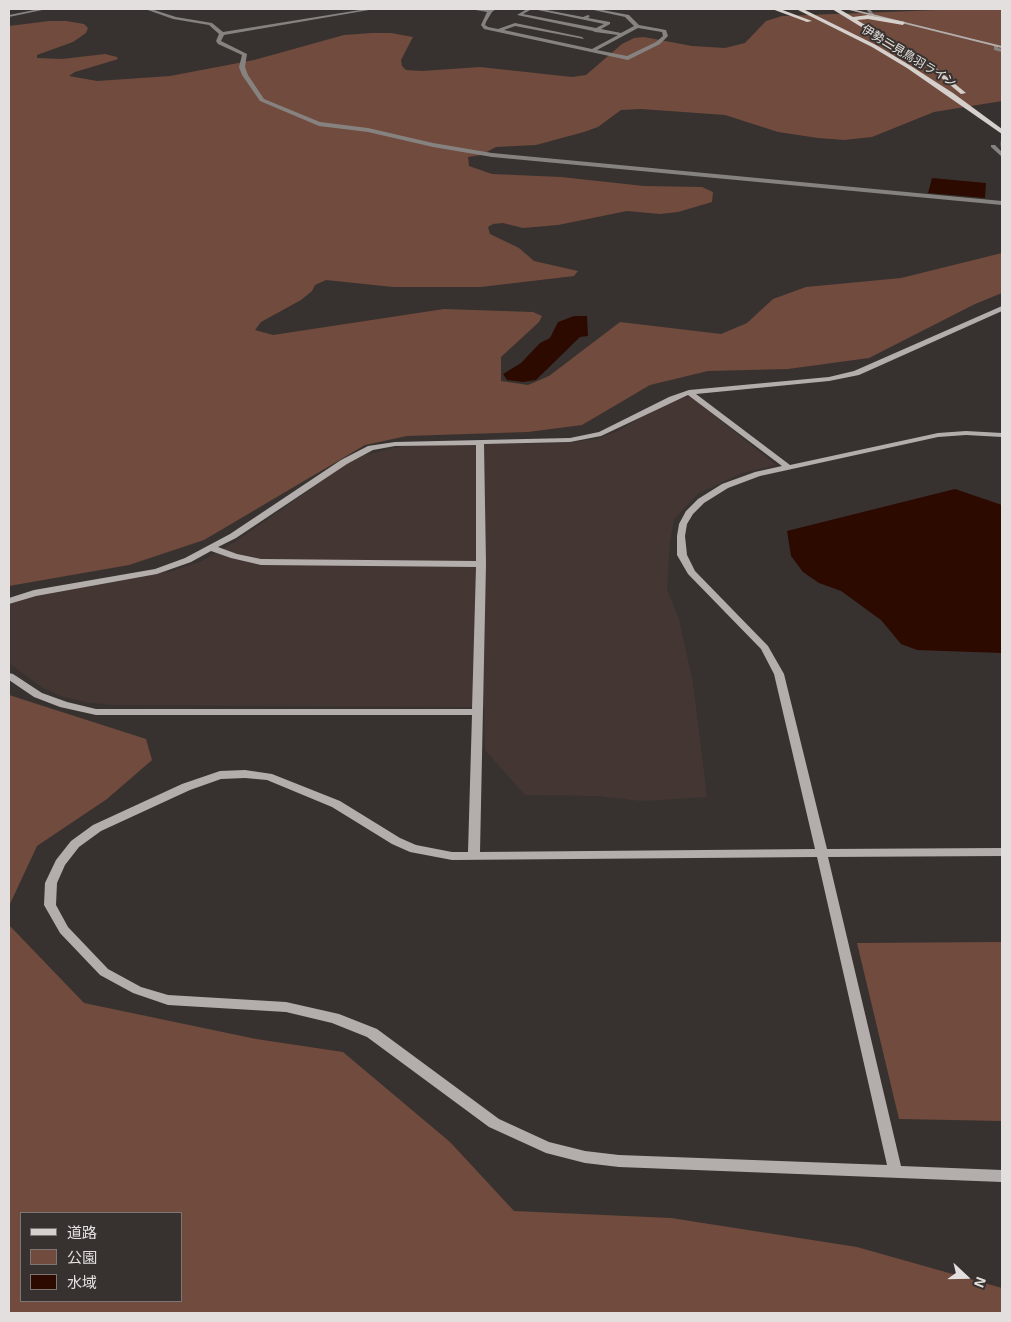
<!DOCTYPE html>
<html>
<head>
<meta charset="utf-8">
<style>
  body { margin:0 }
  #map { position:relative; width:1011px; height:1322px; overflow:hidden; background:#37322f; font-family:"Exo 2","Noto Sans JP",sans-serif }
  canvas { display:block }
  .frame { position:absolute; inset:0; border:10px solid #e3dfde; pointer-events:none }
  .legend { position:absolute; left:20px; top:1212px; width:162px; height:90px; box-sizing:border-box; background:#37322f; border:1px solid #7c7775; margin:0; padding:6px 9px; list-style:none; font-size:15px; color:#e3dfde }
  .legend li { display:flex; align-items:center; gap:10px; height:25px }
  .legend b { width:25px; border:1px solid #7c7775 }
  .north { position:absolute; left:941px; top:1252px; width:50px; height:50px; -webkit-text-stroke:4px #37322f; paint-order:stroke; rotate:111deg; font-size:14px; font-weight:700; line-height:20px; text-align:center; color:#e3dfde }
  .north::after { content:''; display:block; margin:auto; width:18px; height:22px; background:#e3dfde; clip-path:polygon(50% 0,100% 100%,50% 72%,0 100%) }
</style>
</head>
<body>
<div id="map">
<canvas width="1011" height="1322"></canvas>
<div class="frame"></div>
<ul class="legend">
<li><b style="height:6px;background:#d6d0cd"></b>道路</li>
<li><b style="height:14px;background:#714b3d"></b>公園</li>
<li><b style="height:14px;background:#2d0a00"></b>水域</li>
</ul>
<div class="north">N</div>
</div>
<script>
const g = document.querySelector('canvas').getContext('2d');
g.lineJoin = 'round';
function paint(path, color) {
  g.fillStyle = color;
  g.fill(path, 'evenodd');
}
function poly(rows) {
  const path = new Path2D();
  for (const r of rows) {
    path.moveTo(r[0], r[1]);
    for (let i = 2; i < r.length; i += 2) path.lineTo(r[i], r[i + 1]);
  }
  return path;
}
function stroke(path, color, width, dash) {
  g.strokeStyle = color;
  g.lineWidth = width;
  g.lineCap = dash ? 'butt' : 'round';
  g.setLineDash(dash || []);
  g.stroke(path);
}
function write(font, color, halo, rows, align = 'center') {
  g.font = font + ' "Exo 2","Noto Sans JP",sans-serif';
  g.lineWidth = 4;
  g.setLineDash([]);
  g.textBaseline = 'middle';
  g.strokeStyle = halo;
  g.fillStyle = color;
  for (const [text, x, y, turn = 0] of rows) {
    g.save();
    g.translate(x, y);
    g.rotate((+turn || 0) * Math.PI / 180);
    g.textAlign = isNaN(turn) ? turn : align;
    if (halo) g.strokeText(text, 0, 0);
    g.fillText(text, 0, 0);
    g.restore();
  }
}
paint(poly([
  [690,396,776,465,742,473,699,493,674,519,670,542,667,589,679,619,693,683,707,797,642,801,598,796,525,795,485,750,484,707,112,705,85,702,61,696,43,688,9,663,9,601,16,597,173,571,202,561,235,542,348,463,365,455,408,445,565,443,597,439,618,431,655,409]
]), '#443733');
paint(poly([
  [964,9,1002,9,1002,101,934,112,872,137,844,140,818,138,778,132,725,115,641,109,621,110,598,127,584,132,536,145,496,147,481,155,468,157,469,166,492,174,561,177,644,186,702,187,713,192,712,202,678,212,660,214,627,211,558,225,523,228,503,223,493,224,488,227,490,234,519,248,534,261,578,271,574,276,481,287,393,287,326,280,315,285,312,291,301,300,261,322,255,330,273,335,444,309,533,312,542,316,539,322,501,357,501,381,528,385,549,376,620,322,721,334,747,323,773,299,806,287,901,278,1002,253,1002,293,975,304,869,358,788,369,708,371,650,385,582,425,528,432,407,436,365,445,204,540,129,565,9,586,9,26,49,21,66,21,84,24,88,28,86,33,73,42,37,55,37,58,62,59,105,54,117,57,118,59,115,60,75,72,69,76,97,81,170,76,254,60,344,35,372,33,391,33,413,37,401,60,402,66,406,70,422,71,480,67,572,77,586,75,622,44,634,38,644,37,692,46,725,48,745,43,766,21,782,16],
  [9,695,146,739,152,760,107,799,37,846,9,906],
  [9,925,84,1003,256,1039,343,1052,450,1142,514,1211,671,1218,857,1247,1002,1288,1002,1313,9,1313],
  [21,1213,181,1213,181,1301,21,1301],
  [1002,942,1002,1121,899,1119,857,943]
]), '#714b3d');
paint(poly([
  [932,178,986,183,985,198,928,193],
  [574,316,587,316,588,336,580,337,536,380,523,382,507,380,503,374,521,363,540,343,550,338,558,322],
  [955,489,1002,505,1002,653,917,650,901,644,881,620,841,591,819,583,803,572,791,556,787,531]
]), '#2d0a00');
stroke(poly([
  [1000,144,1002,144]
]), '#514c49', 5, [5, 2.5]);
paint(poly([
  [39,9,47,9,9,17,9,15,39,9],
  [145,9,151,9,176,17,212,23,223,32,366,9,375,9,224,35,221,41,247,54,245,67,248,75,264,99,320,122,368,128,433,143,492,153,1002,201,1002,205,492,157,433,147,368,132,319,126,260,101,242,75,239,67,242,55,218,44,216,41,219,34,209,25,173,19,145,9],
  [470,9,496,9,492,12,486,22,485,25,488,27,498,29,515,23,582,37,584,39,515,26,504,30,592,49,618,35,595,32,593,31,517,15,527,9,532,9,523,14,596,28,604,24,533,9,541,9,583,17,588,15,590,16,588,18,610,22,610,24,601,29,621,33,634,26,625,17,589,9,597,9,629,15,639,25,666,30,668,36,660,44,628,60,484,29,481,25,487,12,470,9],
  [638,28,662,32,663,36,656,42,627,56,597,50,638,28],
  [866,9,870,9,875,16,871,16,866,9],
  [994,45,998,45,998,48,1002,49,1002,52,994,50,994,45],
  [991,145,995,145,1002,152,1002,157,991,147,991,145]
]), '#858280');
paint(poly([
  [845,9,852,9,1002,46,1002,48,845,9],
  [1002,306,1002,311,859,375,829,381,696,394,790,465,938,433,966,431,1002,433,1002,437,966,435,938,437,760,476,728,488,704,503,693,514,687,524,685,536,687,555,695,571,768,646,784,674,827,849,1002,848,1002,856,828,857,901,1166,1002,1170,1002,1182,619,1167,585,1163,546,1153,489,1127,367,1037,332,1023,286,1012,168,1005,133,993,100,975,60,933,44,905,45,883,56,860,71,841,93,825,182,784,220,771,245,770,272,774,340,801,400,838,416,845,452,852,468,852,472,715,96,715,60,707,34,697,9,680,9,673,13,674,42,693,67,702,96,709,472,709,476,567,261,565,231,558,211,551,191,562,157,574,36,596,9,604,9,598,34,590,155,569,185,558,230,534,341,460,368,446,395,442,570,438,599,432,669,397,689,390,829,377,854,371,1002,306],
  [688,395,782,466,755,472,722,484,698,499,686,511,679,524,677,536,677,555,688,574,761,649,774,674,815,849,480,852,486,564,484,444,570,442,601,436,688,395],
  [476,445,476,561,261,559,237,554,218,547,236,538,347,464,373,450,395,446,476,445],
  [245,778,267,780,332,807,392,844,410,852,452,860,817,857,887,1165,619,1155,585,1151,549,1142,499,1119,377,1029,339,1014,286,1002,168,995,141,987,108,969,68,927,56,905,57,883,65,865,79,847,101,831,190,790,221,779,245,778]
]), '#b3aeac');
paint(poly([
  [772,9,780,9,812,21,807,22,772,9],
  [796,9,803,9,876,45,911,66,953,93,1002,129,1002,134,907,68,872,47,796,9],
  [832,9,839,9,853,17,868,15,905,22,903,25,868,19,857,20,937,69,966,93,961,94,933,71,832,9]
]), '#d6d0cd');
write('12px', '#e3dfde', '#37322f', [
  ["伊勢二見鳥羽ライン",909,56,31]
]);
</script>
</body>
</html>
